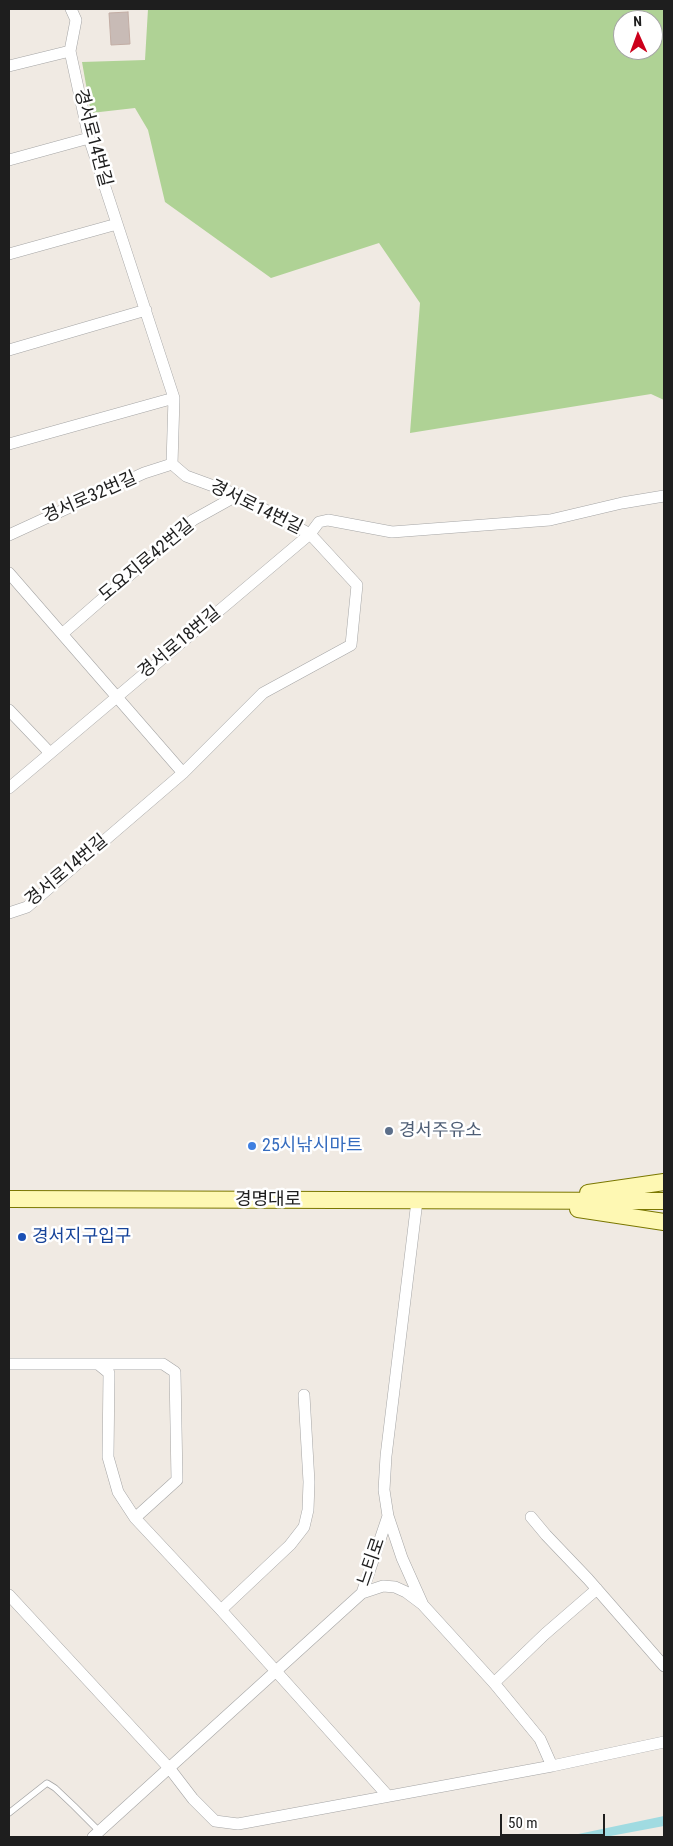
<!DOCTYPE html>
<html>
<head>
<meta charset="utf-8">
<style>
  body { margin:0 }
  #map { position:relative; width:673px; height:1846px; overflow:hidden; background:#f0eae3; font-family:"Roboto Condensed",sans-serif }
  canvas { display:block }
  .frame { position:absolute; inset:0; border:10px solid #1e1e1e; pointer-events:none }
  .north { position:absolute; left:613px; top:10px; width:50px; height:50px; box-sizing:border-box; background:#fff; border:1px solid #a5a5a5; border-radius:50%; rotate:358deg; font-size:14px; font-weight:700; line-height:20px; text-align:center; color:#1e1e1e }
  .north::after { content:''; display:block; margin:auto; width:18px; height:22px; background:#cc001b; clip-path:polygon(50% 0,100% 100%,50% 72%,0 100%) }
  .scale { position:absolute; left:500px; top:1814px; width:105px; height:22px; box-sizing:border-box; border:2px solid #1e1e1e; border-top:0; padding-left:6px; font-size:15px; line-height:18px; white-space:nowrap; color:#1e1e1e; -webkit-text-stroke:4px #fff; paint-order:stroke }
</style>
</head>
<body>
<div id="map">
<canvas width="673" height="1846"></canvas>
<div class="frame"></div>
<div class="north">N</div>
<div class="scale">50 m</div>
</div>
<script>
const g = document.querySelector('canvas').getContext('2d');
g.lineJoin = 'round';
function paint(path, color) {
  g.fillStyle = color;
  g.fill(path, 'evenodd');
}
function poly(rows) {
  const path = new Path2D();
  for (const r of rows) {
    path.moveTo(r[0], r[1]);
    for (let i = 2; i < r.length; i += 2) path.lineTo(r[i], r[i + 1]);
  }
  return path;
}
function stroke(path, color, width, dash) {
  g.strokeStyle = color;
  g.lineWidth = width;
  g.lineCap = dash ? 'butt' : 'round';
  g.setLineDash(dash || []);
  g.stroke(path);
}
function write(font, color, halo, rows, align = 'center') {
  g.font = font + ' "Roboto Condensed","Noto Sans KR",sans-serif';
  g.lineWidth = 5;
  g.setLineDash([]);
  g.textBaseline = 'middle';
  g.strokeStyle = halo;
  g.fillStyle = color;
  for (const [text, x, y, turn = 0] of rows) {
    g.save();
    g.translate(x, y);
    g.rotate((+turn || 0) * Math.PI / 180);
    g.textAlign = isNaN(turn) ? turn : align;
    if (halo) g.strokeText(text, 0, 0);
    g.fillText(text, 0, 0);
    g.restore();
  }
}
paint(poly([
  [148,9,664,9,664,400,651,394,410,433,420,303,379,243,271,278,165,202,148,130,135,108,91,113,82,62,145,60],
  [623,20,653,20,653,50,623,50]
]), '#afd295');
paint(poly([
  [664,1816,664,1826,605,1837,564,1837]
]), '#a0dbe1');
const building = poly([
  [128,12,130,44,111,45,109,13,128,12]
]);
paint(building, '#c8bbb6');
stroke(building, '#c2ada4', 1);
const lane = poly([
  [9,1813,47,1783,55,1788,74,1806,99,1831]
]);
const street = poly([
  [9,66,70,51],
  [9,160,89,138],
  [9,254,117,224],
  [9,350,146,310],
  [9,444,174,398],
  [9,535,144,473,172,464],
  [9,573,183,773],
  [62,634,193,520,238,495],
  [9,710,50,753],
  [9,788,310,534,319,522,328,520,392,532,550,520,622,503,664,496],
  [9,913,27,907,183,773,263,693,351,645,357,585,310,534,238,495,186,476,172,464,174,398,89,138,70,51,76,20,71,9],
  [9,1364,98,1364,109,1373,108,1457,118,1492,135,1518,221,1610,388,1796],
  [98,1364,163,1364,175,1372,177,1480,135,1518],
  [388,1516,402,1558,423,1605,494,1683,540,1739,552,1766],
  [531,1517,546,1535,588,1579,664,1666],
  [362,1593,383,1586,395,1587,406,1592,422,1604],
  [9,1595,170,1769,193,1799,215,1821,238,1824,552,1766,664,1742],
  [221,1610,290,1545,304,1527,308,1510,309,1482,304,1395],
  [494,1683,545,1634,597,1589],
  [93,1837,362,1593,388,1516,384,1490,386,1456,417,1201]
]);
const secondary = poly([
  [588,1193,664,1182],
  [9,1199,664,1201],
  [578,1209,664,1222]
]);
stroke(lane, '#a5a5a5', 7);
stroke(street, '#a5a5a5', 12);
stroke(secondary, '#7a7700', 18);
stroke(lane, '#fff', 5.5);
stroke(street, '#fff', 11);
stroke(secondary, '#fef8b3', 16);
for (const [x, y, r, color] of [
  [389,1131,5,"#5c6f8a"],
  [252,1146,5,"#3f7fe0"],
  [22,1237,5,"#1a4fb4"]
]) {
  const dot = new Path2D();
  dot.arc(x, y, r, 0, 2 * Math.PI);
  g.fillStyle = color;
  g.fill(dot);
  stroke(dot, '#fff', 2);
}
write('18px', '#1e1e1e', '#fff', [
  ["경서로14번길",92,138,75],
  ["경서로32번길",90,498,-24],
  ["경서로14번길",256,508,26],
  ["도요지로42번길",147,561,-40],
  ["경서로18번길",180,643,-40],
  ["경서로14번길",67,871,-40],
  ["경명대로",268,1200],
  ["느티로",372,1562,-71]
]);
write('18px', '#4e5e75', '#fff', [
  ["경서주유소",399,1131]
], 'left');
write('18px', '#366cbe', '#fff', [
  ["25시낚시마트",262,1146]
], 'left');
write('18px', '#164399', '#fff', [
  ["경서지구입구",32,1237]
], 'left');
</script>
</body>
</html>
